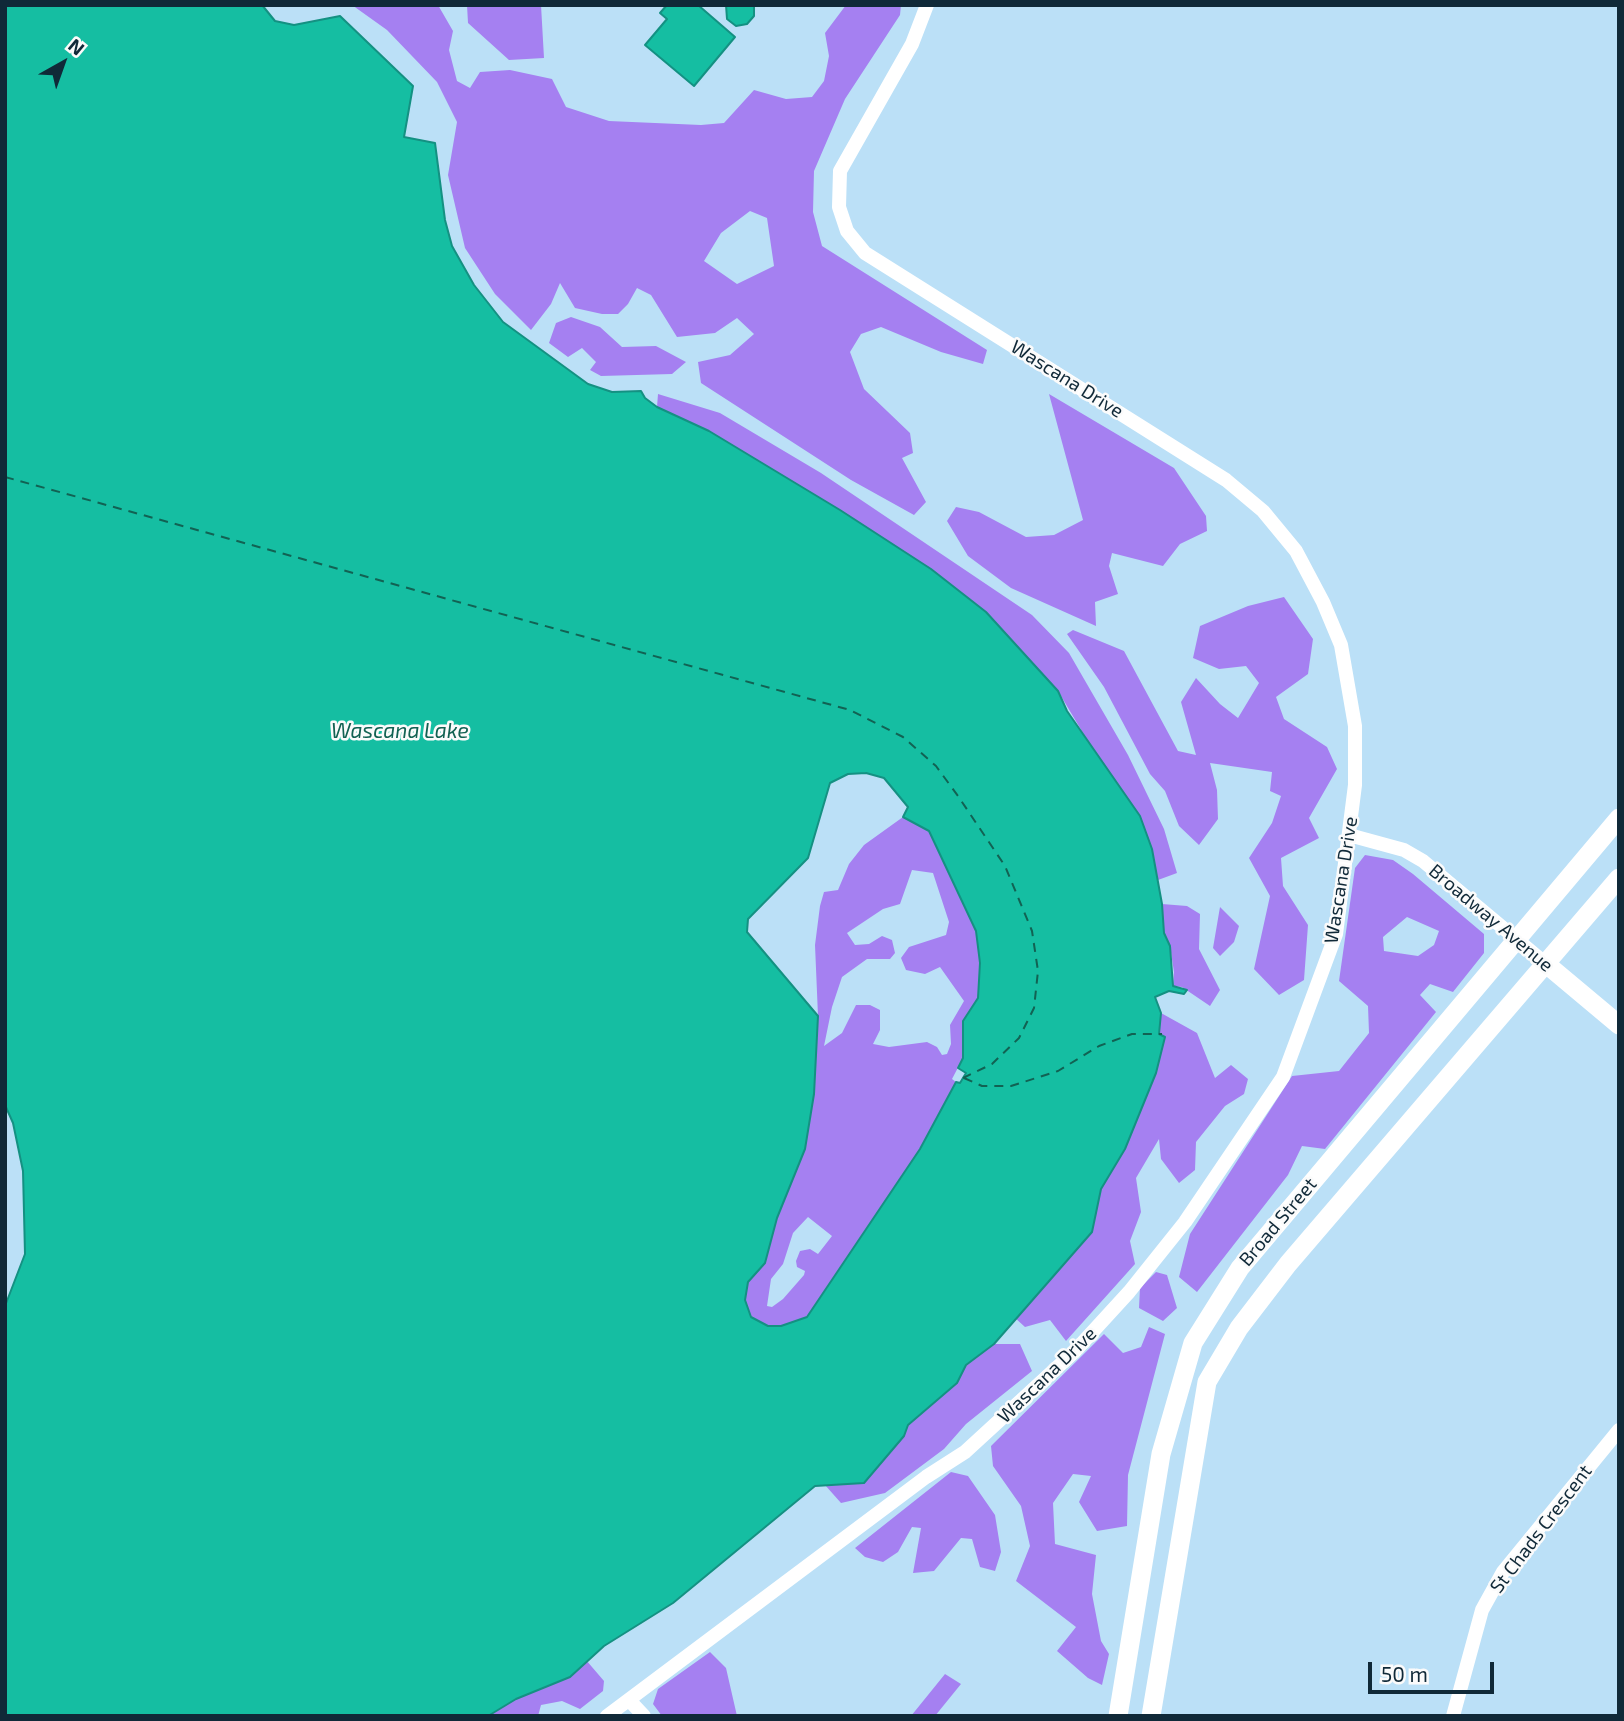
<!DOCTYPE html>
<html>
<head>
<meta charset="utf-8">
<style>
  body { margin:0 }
  #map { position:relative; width:1624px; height:1721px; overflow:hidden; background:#bbe0f7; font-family:"Exo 2",sans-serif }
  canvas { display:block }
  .frame { position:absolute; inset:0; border:7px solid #102938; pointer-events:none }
  .north { position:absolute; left:28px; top:28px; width:70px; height:70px; -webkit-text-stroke:5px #fbfbfb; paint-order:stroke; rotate:40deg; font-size:19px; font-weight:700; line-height:28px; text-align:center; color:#102938 }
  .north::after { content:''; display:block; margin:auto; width:24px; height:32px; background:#102938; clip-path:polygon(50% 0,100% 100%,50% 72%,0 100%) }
  .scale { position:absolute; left:1368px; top:1662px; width:126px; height:32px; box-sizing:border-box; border:4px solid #102938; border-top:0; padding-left:9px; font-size:21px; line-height:24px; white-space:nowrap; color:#102938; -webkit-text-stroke:5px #fbfbfb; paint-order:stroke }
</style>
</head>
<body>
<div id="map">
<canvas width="1624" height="1721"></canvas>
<div class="frame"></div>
<div class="north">N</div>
<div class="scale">50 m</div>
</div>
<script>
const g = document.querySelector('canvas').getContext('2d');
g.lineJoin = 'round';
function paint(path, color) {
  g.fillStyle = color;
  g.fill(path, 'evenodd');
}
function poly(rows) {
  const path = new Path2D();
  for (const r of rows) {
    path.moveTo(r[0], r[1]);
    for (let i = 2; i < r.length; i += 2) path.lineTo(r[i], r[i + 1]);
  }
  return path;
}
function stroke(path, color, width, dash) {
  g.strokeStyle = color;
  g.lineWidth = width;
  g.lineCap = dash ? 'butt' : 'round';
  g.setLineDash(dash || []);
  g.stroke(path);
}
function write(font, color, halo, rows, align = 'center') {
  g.font = font + ' "Exo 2",sans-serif';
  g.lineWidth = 5;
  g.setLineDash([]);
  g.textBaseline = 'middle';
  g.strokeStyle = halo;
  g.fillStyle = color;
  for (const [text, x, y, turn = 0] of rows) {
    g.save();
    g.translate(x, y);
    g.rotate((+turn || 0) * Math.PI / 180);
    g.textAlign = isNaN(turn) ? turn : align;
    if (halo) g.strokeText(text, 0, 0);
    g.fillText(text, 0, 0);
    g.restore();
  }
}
paint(poly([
  [352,5,438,5,453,31,449,50,457,81,470,88,480,72,510,70,552,79,566,107,609,121,701,125,724,123,754,90,786,99,812,97,824,81,829,56,825,33,846,5,901,5,900,15,845,99,814,171,813,212,822,246,987,350,983,364,941,352,881,327,861,334,850,352,864,389,910,433,913,453,902,458,926,502,914,515,851,480,701,383,698,362,730,355,754,334,737,318,715,333,677,337,651,295,637,288,628,304,618,314,602,314,575,308,560,283,551,304,531,330,495,294,465,248,448,175,457,122,437,82,387,30],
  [750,211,767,218,774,266,737,284,704,261,721,233],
  [467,5,541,5,544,58,509,60,468,23],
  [571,317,600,327,622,347,656,346,686,362,672,374,601,376,590,370,596,362,582,348,568,357,549,343,556,323],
  [658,394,720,413,821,473,1032,615,1069,653,1128,755,1164,829,1177,873,1158,880,1152,849,1058,691,709,431,657,407],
  [1049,394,1174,468,1206,516,1207,531,1180,544,1163,566,1112,553,1109,566,1118,594,1095,602,1096,626,1011,588,968,556,947,521,956,507,979,512,1026,537,1054,535,1083,520],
  [1284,597,1313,639,1308,674,1276,697,1284,719,1327,747,1337,769,1309,818,1319,838,1281,858,1283,886,1308,925,1304,980,1279,995,1254,969,1270,896,1249,858,1272,823,1281,796,1270,791,1272,772,1210,763,1217,790,1218,819,1199,845,1179,826,1165,791,1150,774,1104,687,1067,634,1073,630,1124,651,1178,751,1196,755,1181,702,1196,678,1220,704,1238,718,1259,683,1246,666,1219,669,1193,658,1200,626,1248,606],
  [903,817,929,831,976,931,980,963,978,998,963,1021,963,1058,952,1079,956,1082,920,1149,807,1317,781,1326,768,1326,751,1317,745,1300,748,1282,765,1263,777,1218,805,1149,814,1094,818,1016,815,945,820,906,824,892,838,890,849,864,864,845],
  [912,870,933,873,949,922,946,935,909,947,901,958,906,970,925,974,940,967,964,1001,950,1025,951,1044,947,1054,942,1055,937,1047,927,1042,889,1047,873,1044,880,1030,880,1010,870,1005,856,1005,842,1033,824,1046,832,1007,842,977,867,959,890,959,895,953,892,940,882,936,869,944,855,945,847,933,883,909,900,904],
  [808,1217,832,1236,818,1254,810,1249,800,1251,796,1261,797,1267,805,1271,804,1275,783,1299,772,1307,767,1306,771,1279,783,1264,793,1233],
  [1365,855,1393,860,1413,874,1484,934,1484,953,1453,992,1430,984,1420,995,1436,1012,1325,1149,1302,1146,1288,1175,1197,1292,1179,1277,1190,1234,1292,1076,1339,1071,1369,1033,1368,1006,1339,981,1355,868],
  [1407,917,1439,931,1434,945,1418,956,1384,951,1383,937],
  [1162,904,1187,906,1200,914,1199,949,1220,990,1210,1006,1182,987,1173,986,1174,972,1170,946,1164,933],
  [1220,907,1239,926,1234,942,1220,956,1213,948],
  [1161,1013,1197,1033,1215,1078,1231,1065,1248,1079,1244,1094,1225,1106,1196,1142,1195,1170,1179,1183,1161,1159,1159,1139,1136,1178,1141,1212,1130,1241,1135,1264,1066,1341,1050,1320,1025,1327,1014,1317,1092,1232,1101,1189,1125,1149,1156,1073,1165,1037,1159,1034],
  [1156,1272,1167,1275,1177,1308,1163,1321,1139,1308,1140,1288],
  [1149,1327,1165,1334,1128,1475,1127,1526,1097,1531,1079,1502,1091,1476,1073,1474,1053,1503,1055,1544,1096,1555,1092,1594,1101,1641,1109,1654,1102,1685,1088,1678,1057,1651,1076,1627,1016,1581,1030,1546,1021,1506,993,1466,991,1446,1104,1334,1123,1353,1141,1347],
  [994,1344,1020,1344,1032,1371,966,1424,944,1449,885,1493,841,1503,825,1485,864,1483,904,1436,908,1425,957,1383,965,1365],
  [951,1472,968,1476,995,1515,1001,1552,995,1571,980,1567,972,1539,961,1538,934,1571,913,1573,921,1528,912,1527,898,1552,883,1562,865,1557,855,1548],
  [710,1652,726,1668,737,1716,662,1716,653,1704,658,1689],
  [586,1660,604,1681,603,1691,580,1709,562,1701,541,1705,538,1716,488,1716,516,1699,570,1677],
  [945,1674,961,1684,935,1716,911,1716]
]), '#a580f1');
const water = poly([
  [5,5,262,5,275,21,294,25,340,16,413,86,404,137,435,143,445,220,452,246,474,285,503,322,588,384,612,392,641,391,645,398,657,407,709,431,840,510,931,569,986,612,1058,691,1067,711,1140,816,1152,849,1162,904,1164,933,1170,946,1173,986,1187,990,1184,994,1169,991,1155,997,1161,1013,1159,1034,1165,1037,1156,1073,1125,1149,1101,1189,1092,1232,994,1344,966,1365,957,1383,908,1425,904,1436,864,1483,815,1486,673,1603,604,1646,570,1677,516,1699,488,1716,5,1716,5,1306,25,1254,23,1171,13,1123,5,1105,5,5],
  [866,773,884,778,908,807,903,817,929,831,976,931,980,963,978,998,963,1021,963,1058,958,1068,966,1073,960,1083,956,1082,920,1149,807,1317,781,1326,768,1326,751,1317,745,1300,748,1282,765,1263,777,1218,805,1149,814,1094,818,1016,747,932,748,919,808,858,830,783,848,774,866,773],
  [667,5,698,5,735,37,694,86,645,45,667,19,660,13,667,5],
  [726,5,754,5,754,16,747,24,736,26,727,19,726,5]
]);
paint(water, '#15bea2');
stroke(water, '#149182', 2);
stroke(poly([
  [5,477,850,710,903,737,936,766,958,796,1005,866,1032,931,1038,971,1034,1008,1019,1038,992,1064,963,1078],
  [964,1078,982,1086,1011,1086,1058,1071,1099,1046,1132,1034,1162,1034]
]), '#126253', 2, [9, 7]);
stroke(poly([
  [1349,835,1404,850,1423,861,1545,963],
  [629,1700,644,1716],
  [607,1716,926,1477,965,1452,1075,1351,1129,1292,1185,1222,1283,1077,1336,934,1355,785,1355,726,1341,645,1323,602,1296,551,1263,511,1226,480,865,253,847,231,839,207,840,171,912,44,927,5],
  [1453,1716,1482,1610,1503,1572,1619,1430]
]), '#fff', 14);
stroke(poly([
  [1545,963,1619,1025],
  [1118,1716,1161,1454,1193,1343,1240,1268,1619,818],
  [1151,1716,1207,1382,1239,1328,1288,1264,1619,878]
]), '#fff', 19);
write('19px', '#102938', '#fbfbfb', [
  ["Wascana Drive",1067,379,32],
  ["Wascana Drive",1341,880,-81],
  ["Broadway Avenue",1491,918,40],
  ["Broad Street",1278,1222,-50],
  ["Wascana Drive",1047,1375,-44],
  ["St Chads Crescent",1541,1529,-53]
]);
write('italic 21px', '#126253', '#fbfbfb', [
  ["Wascana Lake",400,731]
]);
</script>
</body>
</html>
